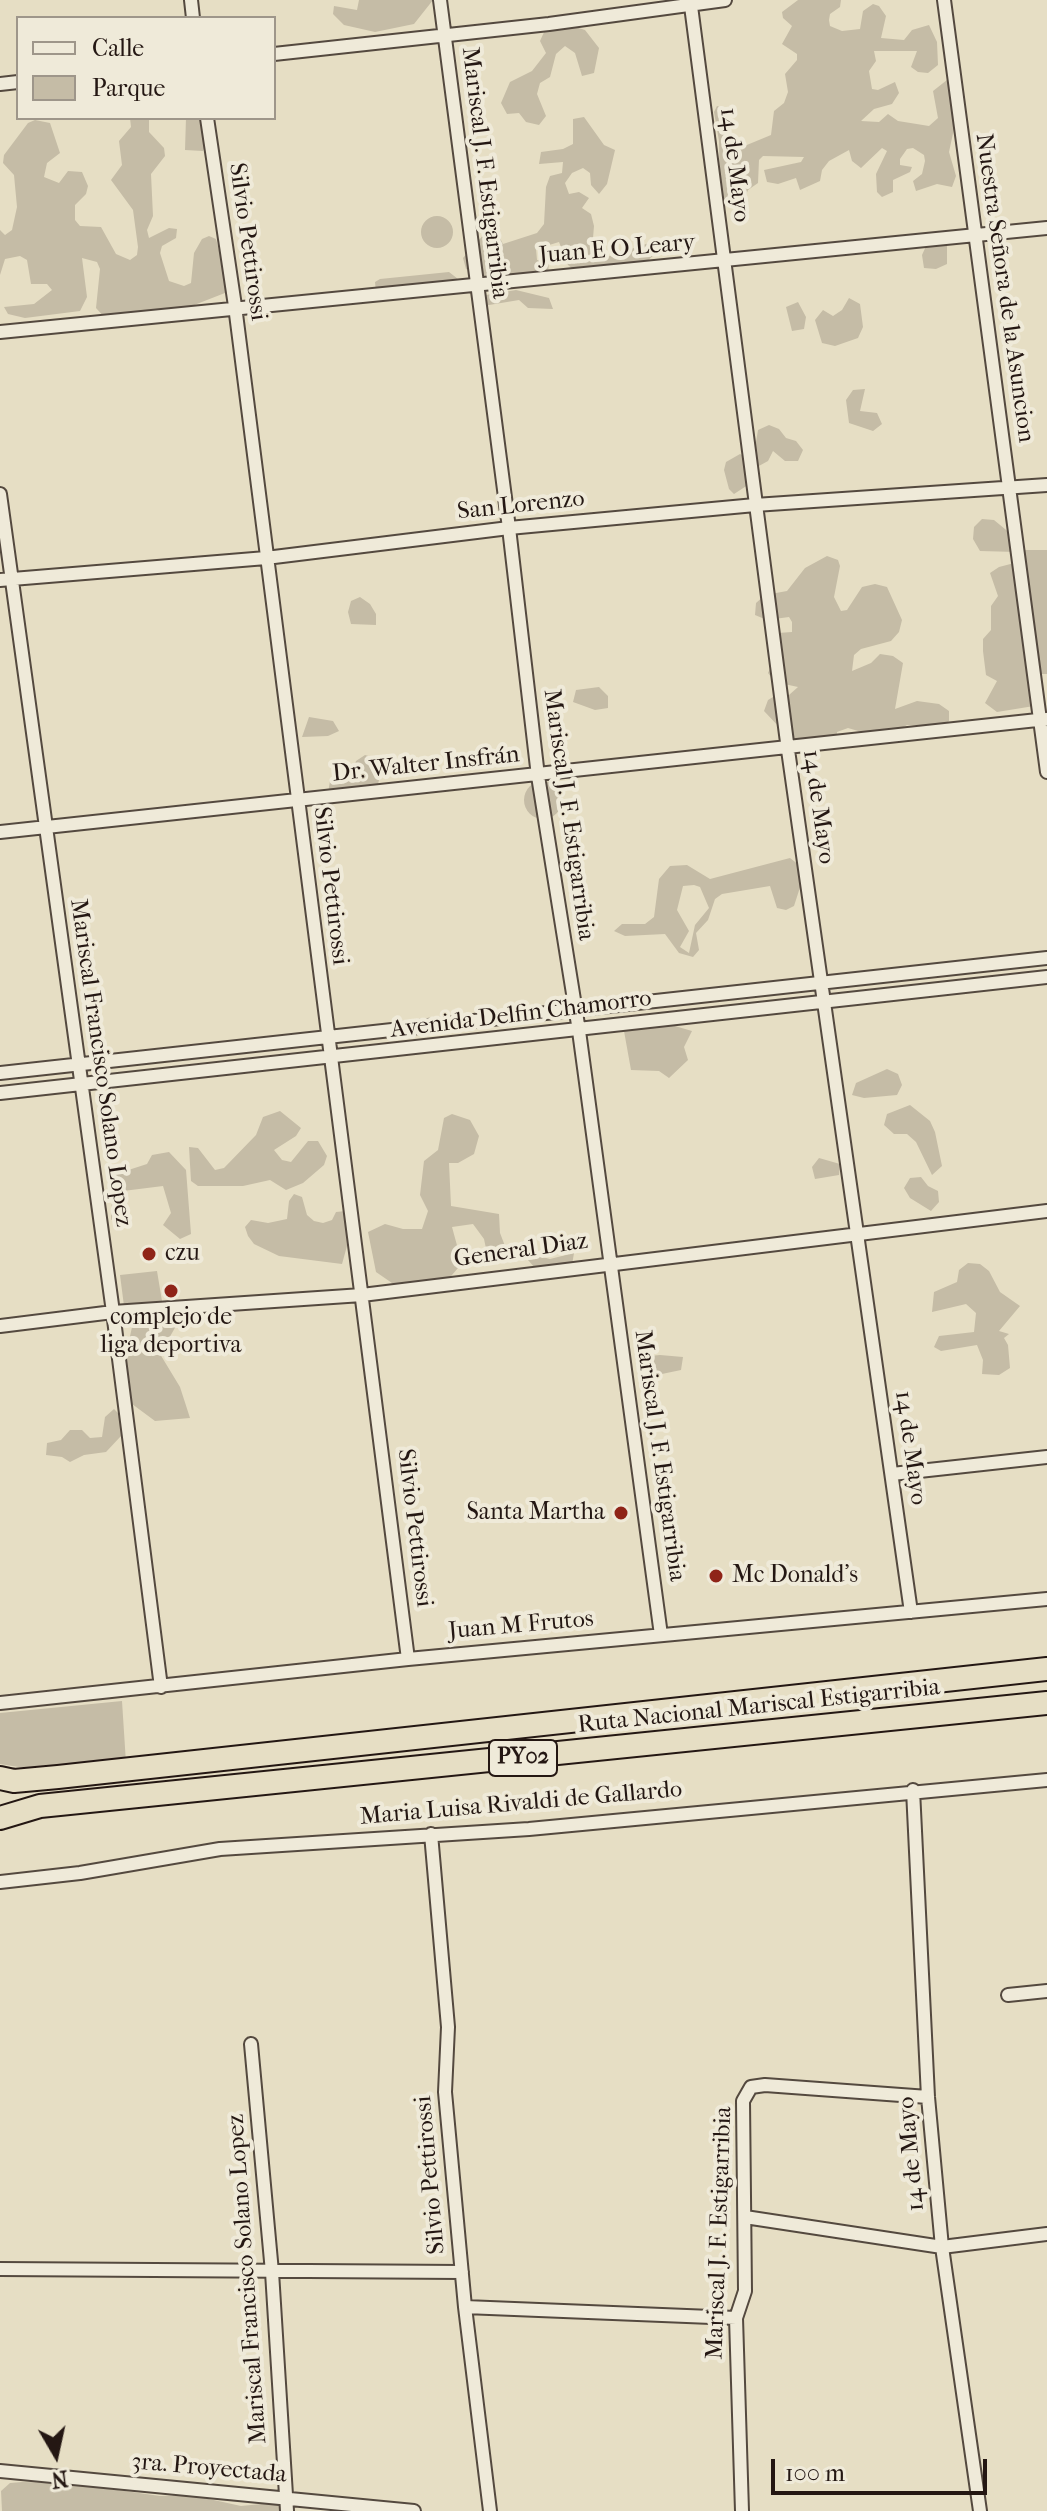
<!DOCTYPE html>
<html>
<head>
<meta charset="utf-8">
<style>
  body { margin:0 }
  #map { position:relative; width:1047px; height:2511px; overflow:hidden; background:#e6dec4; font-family:"IM FELL French Canon",serif }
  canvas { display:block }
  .legend { position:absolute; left:16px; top:16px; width:260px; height:104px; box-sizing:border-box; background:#efead9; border:2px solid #9e968a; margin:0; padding:10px 14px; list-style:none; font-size:24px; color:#241713 }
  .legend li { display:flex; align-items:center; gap:16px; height:40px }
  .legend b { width:40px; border:2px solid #9e968a }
  .north { position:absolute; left:16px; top:2415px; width:80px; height:80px; -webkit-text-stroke:6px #efead9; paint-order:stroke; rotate:171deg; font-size:22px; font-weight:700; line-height:32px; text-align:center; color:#241713 }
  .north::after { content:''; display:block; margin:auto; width:28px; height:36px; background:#241713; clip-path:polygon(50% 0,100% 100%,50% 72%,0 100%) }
  .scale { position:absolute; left:771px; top:2459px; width:216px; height:36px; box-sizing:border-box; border:4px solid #241713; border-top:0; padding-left:10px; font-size:24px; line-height:28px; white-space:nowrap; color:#241713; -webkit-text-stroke:6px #efead9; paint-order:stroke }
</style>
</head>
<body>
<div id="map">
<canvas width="1047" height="2511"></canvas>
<ul class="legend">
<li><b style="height:10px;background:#efead9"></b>Calle</li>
<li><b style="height:22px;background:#c5bca6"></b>Parque</li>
</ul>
<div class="north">N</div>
<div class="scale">100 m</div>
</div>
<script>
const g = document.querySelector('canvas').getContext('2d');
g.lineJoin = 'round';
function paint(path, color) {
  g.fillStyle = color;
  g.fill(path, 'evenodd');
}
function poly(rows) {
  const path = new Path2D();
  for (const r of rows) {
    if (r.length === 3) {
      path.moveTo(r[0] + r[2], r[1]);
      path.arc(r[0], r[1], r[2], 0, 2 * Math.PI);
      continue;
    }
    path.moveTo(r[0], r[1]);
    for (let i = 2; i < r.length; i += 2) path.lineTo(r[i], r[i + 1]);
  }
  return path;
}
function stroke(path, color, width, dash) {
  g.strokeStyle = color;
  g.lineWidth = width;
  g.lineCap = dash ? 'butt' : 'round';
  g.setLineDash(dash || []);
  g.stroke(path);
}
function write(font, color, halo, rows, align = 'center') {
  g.font = font + ' "IM FELL French Canon",serif';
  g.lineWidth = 8;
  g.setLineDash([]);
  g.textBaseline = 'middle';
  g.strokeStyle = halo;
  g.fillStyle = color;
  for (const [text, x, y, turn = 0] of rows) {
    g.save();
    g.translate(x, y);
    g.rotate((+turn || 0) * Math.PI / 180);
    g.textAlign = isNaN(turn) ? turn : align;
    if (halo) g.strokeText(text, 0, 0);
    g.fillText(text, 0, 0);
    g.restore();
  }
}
paint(poly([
  [359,0,433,0,414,24,375,32,344,25,333,14,334,6,357,10],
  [798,0,841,0,840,7,830,14,829,20,830,26,842,31,860,29,863,11,873,4,879,6,886,16,881,38,904,40,912,30,929,25,937,42,938,65,928,73,918,72,911,67,917,51,874,51,876,61,869,71,872,89,878,90,895,82,899,93,892,104,874,109,861,121,879,122,888,114,898,121,929,126,938,118,933,91,947,80,954,84,955,124,949,152,956,176,952,187,937,184,916,191,913,181,922,174,925,161,924,155,913,148,907,149,900,159,900,165,912,167,910,172,893,180,893,192,882,197,877,192,876,174,887,151,882,148,861,168,852,161,849,150,829,161,822,170,820,181,800,190,796,178,778,184,767,182,764,170,801,162,804,157,763,156,759,160,758,183,748,190,744,200,720,201,719,141,714,112,717,106,723,108,726,113,725,137,742,147,771,135,774,111,784,103,788,92,785,74,797,60,797,54,782,44,792,26,783,18,782,12],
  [569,25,585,30,599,48,594,73,582,76,575,53,565,46,556,54,550,77,540,83,537,94,546,116,539,125,526,122,519,113,507,114,501,103,510,82,532,71,546,53,540,41,545,30],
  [584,117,604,145,615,150,607,184,599,194,591,185,590,173,583,168,572,173,565,183,569,194,579,192,589,198,582,208,591,214,594,226,592,250,598,260,649,243,658,251,640,268,578,273,568,265,559,242,536,249,537,260,549,262,548,274,500,282,466,269,463,258,486,232,498,234,503,244,537,233,544,224,546,187,550,176,562,173,563,162,539,164,541,152,563,149,573,144,573,119],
  [130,118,149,118,149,132,164,148,165,156,151,174,153,216,147,230,149,238,169,228,177,229,176,238,162,246,160,253,169,281,184,286,191,283,194,253,202,239,209,236,216,239,230,291,184,309,106,319,96,308,100,269,97,262,82,258,87,297,80,311,25,318,8,314,4,307,34,304,52,290,47,284,31,284,27,260,20,256,5,259,0,275,0,230,5,235,12,230,17,207,14,175,3,163,4,155,28,123,35,120,50,123,60,153,47,163,44,177,59,183,68,171,82,172,88,186,86,194,75,205,75,220,80,226,101,227,116,254,130,260,137,255,138,247,133,210,111,180,122,165,119,141,131,127],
  [186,118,202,118,211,133,203,151,185,150],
  [437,232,16],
  [938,241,947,246,947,264,936,269,924,268,922,255,927,244],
  [449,272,458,279,454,284,376,292,375,282,380,279],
  [516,290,549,298,553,309,528,308,519,300,483,306,480,296],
  [849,298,860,304,863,327,858,338,835,346,822,343,815,320,823,310,833,316,842,310],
  [798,302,806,317,804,329,792,331,786,307],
  [865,389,860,411,877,413,882,424,873,431,849,423,846,400,853,390],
  [769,425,779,429,786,438,796,441,803,450,798,461,785,461,773,451,768,461,757,467,754,454,758,430],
  [740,454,748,458,754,481,734,494,729,489,724,470,726,462],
  [982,519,994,520,1011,534,1017,552,980,551,973,539,974,527],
  [1025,550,1047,550,1047,674,1040,674,1033,684,1034,706,997,712,985,703,997,681,986,675,983,651,983,639,991,630,991,606,998,596,990,573,999,567,1022,561],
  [827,556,838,560,840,566,834,597,841,611,847,610,862,587,875,584,887,587,902,620,899,632,891,641,861,649,854,655,852,671,871,663,880,654,893,656,903,663,895,709,917,701,939,704,949,711,949,721,943,726,907,725,900,729,865,733,848,728,837,732,836,744,800,749,764,711,768,700,778,694,789,695,798,687,775,682,768,673,773,662,767,651,768,640,778,633,792,632,792,622,789,617,767,620,755,615,756,603,765,595,787,591,805,568],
  [360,597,370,604,376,614,376,625,351,624,348,612,351,601],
  [599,687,608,696,608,708,595,710,573,702,576,690],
  [309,717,333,721,339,731,328,736,302,737],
  [365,755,375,758,379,780,376,792,364,795,352,788,328,793,330,781,352,773,356,761],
  [543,800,19],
  [790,858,799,865,803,878,794,906,786,910,777,908,770,886,722,894,715,899,708,920,696,933,699,950,693,957,679,953,665,934,625,936,614,931,622,924,645,924,654,917,659,879,670,866,687,865,710,879],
  [694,885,700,887,709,908,695,925,689,953,680,947,689,931,677,910,683,886],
  [668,1024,692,1031,684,1047,688,1060,669,1078,659,1071,631,1070,624,1031],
  [887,1069,898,1074,902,1085,897,1095,864,1098,852,1095,856,1083],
  [910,1105,930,1121,935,1132,942,1166,932,1175,916,1142,907,1134,894,1134,884,1125,887,1114],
  [280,1111,301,1128,296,1136,274,1150,282,1160,291,1162,308,1141,318,1141,327,1156,324,1165,303,1183,286,1190,270,1180,243,1186,198,1186,191,1181,189,1147,198,1148,215,1170,224,1168,256,1135,263,1117],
  [452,1114,470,1120,479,1136,474,1154,458,1163,449,1163,451,1206,499,1214,500,1233,510,1259,488,1258,484,1239,473,1224,452,1227,461,1260,458,1268,446,1282,410,1289,392,1283,376,1272,368,1232,385,1224,403,1229,422,1229,428,1211,420,1195,424,1161,438,1150,444,1118],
  [169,1152,186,1170,191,1234,180,1239,163,1225,171,1213,163,1186,123,1191,121,1212,111,1220,113,1175,147,1164,152,1155],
  [819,1158,840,1164,839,1175,815,1179,812,1167],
  [921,1177,928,1186,938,1191,939,1202,931,1211,910,1198,904,1188,910,1178],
  [294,1194,302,1197,307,1215,314,1221,323,1223,332,1220,336,1212,346,1211,347,1246,342,1264,279,1256,254,1244,248,1236,245,1227,251,1220,268,1223,287,1219,289,1201],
  [528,1240,536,1240,530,1249,539,1256,550,1259,574,1253,572,1265,535,1268,521,1252,521,1242],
  [968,1263,980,1264,989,1271,1000,1292,1020,1306,999,1331,1009,1334,1004,1338,1008,1345,1010,1368,999,1375,982,1374,983,1360,977,1345,941,1351,934,1347,939,1336,974,1332,976,1313,966,1304,932,1312,934,1292,957,1282,959,1270],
  [157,1271,162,1301,124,1306,120,1275],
  [134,1318,180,1319,160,1354,180,1387,190,1418,155,1421,128,1401,125,1359],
  [660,1355,683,1357,681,1370,657,1375,646,1369,649,1356],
  [114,1409,120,1415,121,1436,106,1452,84,1455,70,1462,62,1457,46,1455,47,1443,61,1440,70,1430,82,1430,90,1438,102,1437,105,1417],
  [122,1701,126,1763,37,1770,0,1764,0,1713],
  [22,2482,69,2483,160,2496,191,2495,241,2506,281,2502,287,2511,2,2511,1,2491,10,2483]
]), '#c5bca6');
const street = poly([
  [191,0,193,18],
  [440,0,509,528,538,776,579,1031,661,1635],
  [944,0,1047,772],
  [691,6,788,750,911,1612],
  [274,54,549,24,725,0],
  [0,84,18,82],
  [207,118,235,306,408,1659],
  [0,332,1047,228],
  [0,494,113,1312,161,1687],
  [0,580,266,558,509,528,755,505,1047,485],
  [0,832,1047,719],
  [0,1073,1047,958],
  [0,1093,1047,977],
  [0,1326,113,1312,362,1295,1047,1211],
  [892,1474,1047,1457],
  [0,1703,408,1659,1047,1599],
  [913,1790,928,2097,942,2247,980,2511],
  [431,1834,448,2027,445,2092,465,2307,490,2511],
  [0,1882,80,1873,220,1849,529,1829,1047,1780],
  [1008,1995,1047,1991],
  [251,2044,272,2272,287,2511],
  [745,2217,942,2247,1047,2234],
  [0,2269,462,2272],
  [465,2307,736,2318],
  [0,2471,414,2511],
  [742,2511,736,2318,745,2291,743,2101,751,2087,765,2085,928,2097]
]);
const highway = poly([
  [0,1778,14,1781,58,1777,1047,1669],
  [0,1818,40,1806,1047,1703]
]);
stroke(street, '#54493f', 16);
stroke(highway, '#241713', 26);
stroke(street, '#efead9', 12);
stroke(highway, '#e6dec4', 22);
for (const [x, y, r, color] of [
  [149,1254,8,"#8f2418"],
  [171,1291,8,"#8f2418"],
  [621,1513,8,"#8f2418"],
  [716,1576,8,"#8f2418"]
]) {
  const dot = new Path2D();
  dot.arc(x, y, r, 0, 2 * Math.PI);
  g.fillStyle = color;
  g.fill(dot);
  stroke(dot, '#efead9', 3);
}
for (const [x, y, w] of [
  [523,1758,68]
]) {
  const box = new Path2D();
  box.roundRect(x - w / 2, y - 18, w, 36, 6);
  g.fillStyle = '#efead9';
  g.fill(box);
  stroke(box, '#241713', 2);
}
write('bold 22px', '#241713', null, [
  ["PY02",523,1758]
]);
write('24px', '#241713', '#efead9', [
  ["14 de Mayo",734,165,83],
  ["Mariscal J. F. Estigarribia",484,173,83],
  ["Silvio Pettirossi",247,242,82],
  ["Juan E O Leary",617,250,-5],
  ["Nuestra Señora de la Asuncion",1004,288,82],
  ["San Lorenzo",521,506,-6],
  ["Dr. Walter Insfrán",426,765,-6],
  ["14 de Mayo",818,807,82],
  ["Mariscal J. F. Estigarribia",568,815,82],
  ["Silvio Pettirossi",330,886,83],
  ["Avenida Delfin Chamorro",521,1015,-7],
  ["Mariscal Francisco Solano Lopez",100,1063,82],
  ["General Diaz",521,1251,-8],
  ["14 de Mayo",910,1448,82],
  ["Mariscal J. F. Estigarribia",659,1456,82],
  ["Silvio Pettirossi",414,1528,83],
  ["Juan M Frutos",521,1626,-5],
  ["Ruta Nacional Mariscal Estigarribia",759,1707,-6],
  ["Maria Luisa Rivaldi de Gallardo",521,1804,-5],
  ["14 de Mayo",912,2154,-95],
  ["Silvio Pettirossi",431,2175,-95],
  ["Mariscal J. F. Estigarribia",720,2233,-88],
  ["Mariscal Francisco Solano Lopez",248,2279,-94],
  ["3ra. Proyectada",209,2469,5]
]);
write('24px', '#241713', '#efead9', [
  ["czu",165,1254],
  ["complejo de",171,1318,"center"],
  ["liga deportiva",171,1346,"center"],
  ["Santa Martha",605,1513,"right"],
  ["Mc Donald's",732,1576]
], 'left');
</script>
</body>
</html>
